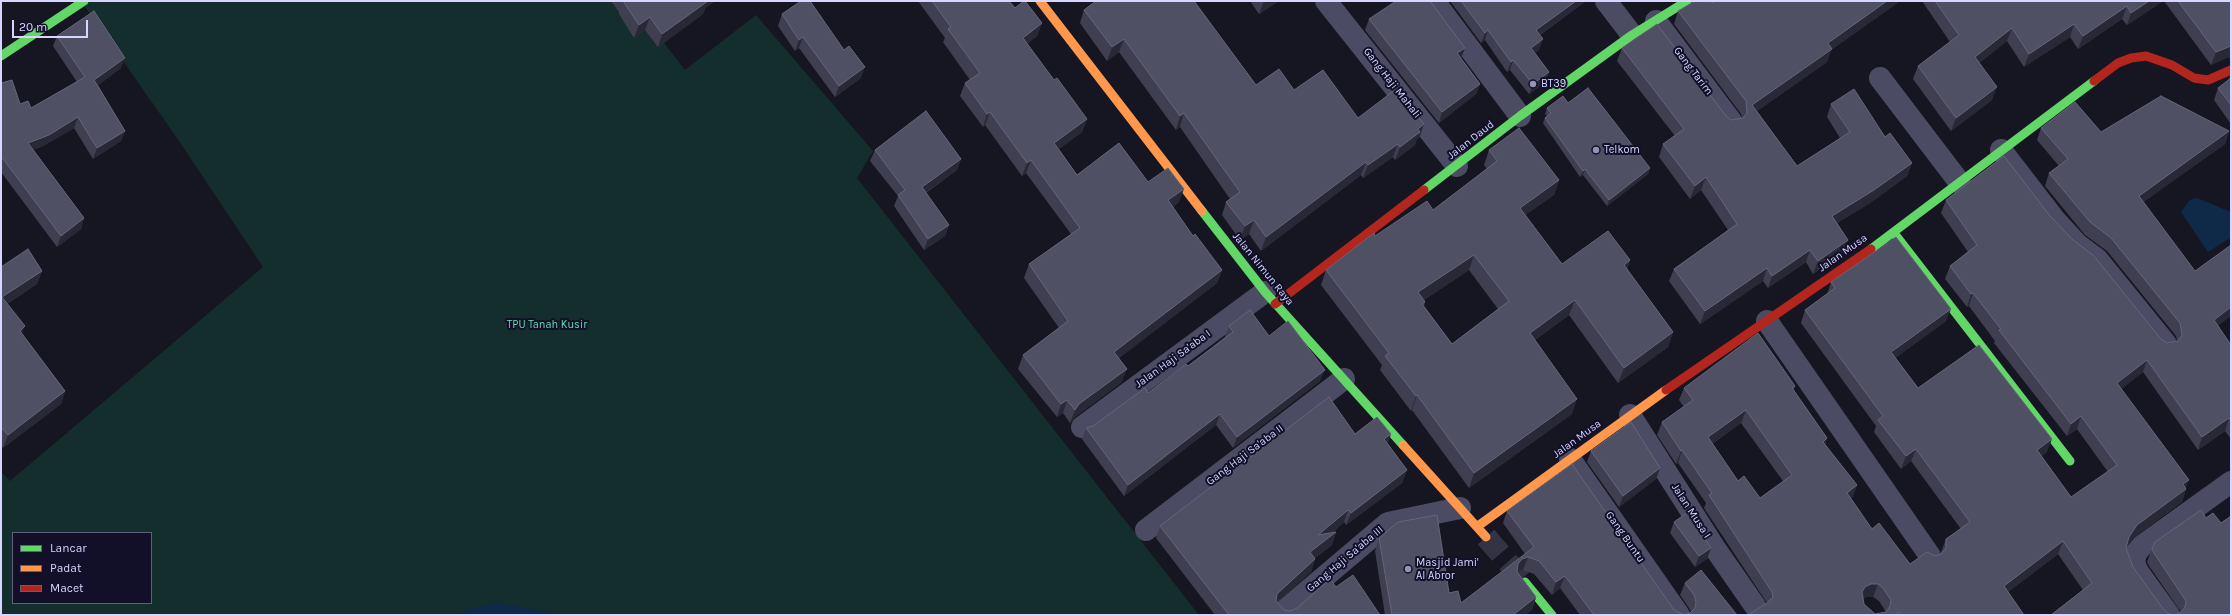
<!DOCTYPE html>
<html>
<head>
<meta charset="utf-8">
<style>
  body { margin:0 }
  #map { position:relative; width:2232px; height:616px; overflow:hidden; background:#161622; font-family:Karla,sans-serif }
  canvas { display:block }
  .frame { position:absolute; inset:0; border:2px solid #d7d6ff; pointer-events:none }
  .legend { position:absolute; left:12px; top:532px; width:140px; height:72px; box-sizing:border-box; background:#111028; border:1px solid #605f7e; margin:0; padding:5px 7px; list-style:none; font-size:12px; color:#d7d6ff }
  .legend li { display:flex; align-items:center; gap:8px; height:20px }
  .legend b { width:20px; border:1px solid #605f7e }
  .scale { position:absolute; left:12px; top:20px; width:76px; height:18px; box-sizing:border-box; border:2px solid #d7d6ff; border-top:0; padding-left:5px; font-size:12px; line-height:14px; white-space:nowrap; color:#d7d6ff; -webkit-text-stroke:3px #111028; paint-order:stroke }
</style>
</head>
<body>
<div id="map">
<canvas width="2232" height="616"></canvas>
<div class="frame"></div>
<ul class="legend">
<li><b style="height:5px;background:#63d668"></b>Lancar</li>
<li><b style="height:5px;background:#ff974d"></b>Padat</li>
<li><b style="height:5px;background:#b3261e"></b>Macet</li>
</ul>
<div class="scale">20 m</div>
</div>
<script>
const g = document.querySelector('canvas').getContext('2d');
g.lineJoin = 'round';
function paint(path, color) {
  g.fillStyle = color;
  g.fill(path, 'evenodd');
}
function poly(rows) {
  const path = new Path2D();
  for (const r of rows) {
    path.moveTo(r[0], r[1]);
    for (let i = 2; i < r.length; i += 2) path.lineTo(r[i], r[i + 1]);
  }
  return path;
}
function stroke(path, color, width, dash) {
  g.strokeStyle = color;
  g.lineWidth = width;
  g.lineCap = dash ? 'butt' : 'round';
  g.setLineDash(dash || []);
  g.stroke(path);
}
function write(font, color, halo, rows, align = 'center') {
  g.font = font + ' Karla,sans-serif';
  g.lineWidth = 4;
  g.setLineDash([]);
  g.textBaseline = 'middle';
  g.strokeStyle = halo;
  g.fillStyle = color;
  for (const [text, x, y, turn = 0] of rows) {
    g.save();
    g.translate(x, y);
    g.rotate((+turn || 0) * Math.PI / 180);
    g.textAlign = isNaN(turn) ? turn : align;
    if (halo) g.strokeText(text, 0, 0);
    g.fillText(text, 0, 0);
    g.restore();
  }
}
paint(poly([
  [81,1,632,1,685,70,756,15,873,151,857,178,1199,615,1,615,1,472,10,481,263,267,179,141],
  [13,533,151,533,151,603,13,603]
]), '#132e2c');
paint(poly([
  [2197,198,2231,212,2230,238,2208,252,2181,212,2190,200],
  [495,602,565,615,453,615]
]), '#0f2a49');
stroke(poly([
  [1486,537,1525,582]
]), '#333343', 22, [22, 11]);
stroke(poly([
  [1326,1,1457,166],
  [1434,1,1520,116],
  [1606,1,1632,35],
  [1656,21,1731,121],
  [1880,78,1960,183],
  [2001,150,2055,220,2077,244,2097,259,2166,344],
  [1767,321,1930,556],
  [1630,415,1714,547,1755,606],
  [1082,427,1265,292],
  [1570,459,1679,615],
  [1146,530,1344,379],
  [1284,611,1388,523,1460,508],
  [2169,615,2138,572,2134,563,2136,553,2142,546,2231,482]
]), '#4b4c63', 22);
stroke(poly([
  [1,56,84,1],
  [1424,190,1520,116,1632,35,1687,1],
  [1202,211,1265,292,1403,445],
  [1894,233,2070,461],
  [1871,249,2094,81],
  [1525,582,1552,615]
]), '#63d668', 9);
stroke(poly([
  [1040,1,1202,211],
  [1403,445,1486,537],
  [1478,526,1666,390]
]), '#ff974d', 9);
stroke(poly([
  [2094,81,2118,63,2131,58,2146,56,2172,65,2194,78,2208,80,2231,70],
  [1275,304,1424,190],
  [1666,390,1871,249]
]), '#b3261e', 9);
paint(poly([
  [611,1,715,1,705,8,703,14,658,47,645,30,634,38,619,14,619,12],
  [918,1,1009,1,1015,8,1042,23,1037,36,1027,44,1054,80,1087,119,1082,132,1059,149,1077,175,1148,182,1179,202,1173,207,1193,236,1222,270,1217,283,1119,358,1122,382,1075,417,1070,423,1063,413,1057,417,1018,369,1023,355,1059,328,1024,278,1029,264,1071,234,1026,173,1022,176,985,125,983,127,960,96,965,83,970,80,943,42,945,38],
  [1250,1,1279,1,1259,14],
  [1450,1,1586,1,1540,35,1539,50,1534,53,1549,72,1545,82,1529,94,1510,70,1507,72,1485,40,1481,43],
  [1714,1,1900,1,1831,50,1827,62,1757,111,1797,166,1840,138,1827,117,1831,104,1885,137,1912,163,1907,176,1870,203,1837,223,1848,240,1843,253,1813,274,1806,262,1768,288,1763,281,1700,324,1669,281,1674,269,1728,230,1701,190,1690,199,1659,157,1663,144,1675,136,1617,61,1622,48,1731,120,1742,119,1741,114,1674,24,1678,11,1712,3],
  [1922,1,2163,1,2127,25,2122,19,2078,49,2070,37,2024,67,2007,41,1979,63,1992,100,1951,131,1913,79,1918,66,1950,42],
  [2164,1,2231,1,2226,58,2211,65],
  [1084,10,1256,85,1294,90,1358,118,1424,124,1419,138,1417,139,1415,145,1395,160,1393,157,1363,178,1361,175,1261,251,1249,234,1240,240,1222,215,1226,202,1230,199,1180,127,1176,130,1119,52,1107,61,1080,23],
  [782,14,861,78,835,97,799,48,795,51,778,26],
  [1369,19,1465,48,1461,58,1480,84,1476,94,1439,123,1365,30],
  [57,36,121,68,98,85,125,131,121,141,93,159,74,128,45,145,33,150,84,218,81,229,57,247,1,172,1,83,20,104,31,108,77,82,53,46],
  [2231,73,2231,124,2214,100,2218,88,2228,81],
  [1568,103,1650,168,1648,174,1607,206,1583,175,1580,177,1543,123,1545,118,1547,116,1545,114,1547,108],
  [2041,128,2101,132,2229,131,2225,144,2143,202,2218,326,2231,345,2231,439,2225,431,2198,450,2143,372,2121,389,2186,489,2182,502,2133,538,2127,546,2126,548,2133,567,2164,610,2169,614,2175,615,2181,612,2149,566,2147,562,2152,549,2206,518,2221,523,2231,615,2051,615,2083,590,2058,554,2008,592,2024,615,1748,615,1767,603,1704,508,1706,503,1678,463,1676,464,1657,435,1662,422,1684,407,1679,400,1684,388,1795,386,1794,390,1827,438,1825,445,1857,485,1852,498,1851,498,1872,529,1910,564,1941,554,1941,552,1946,539,1961,529,1911,461,1901,469,1874,432,1876,426,1801,323,1805,310,1827,295,1831,282,1946,321,1895,358,1918,388,2047,452,2041,456,2071,497,2108,472,2077,429,2067,436,1994,343,1995,341,1969,306,1967,307,1945,279,1950,266,1968,252,1941,213,1946,200,2050,216,2161,339,2167,343,2177,341,2176,336,2107,251,2085,235,2045,186,2049,173,2059,166,2037,140],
  [1741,423,1783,481,1760,498,1738,481,1712,444],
  [1866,597,1873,597,1879,601,1886,612,1875,614,1864,604,1863,599],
  [875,150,961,159,957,170,926,193,949,225,945,236,924,250,894,206,898,196,870,161],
  [1489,150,1559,180,1554,195,1525,215,1562,264,1630,260,1627,269,1673,332,1668,347,1618,383,1569,315,1535,340,1572,414,1469,488,1412,410,1411,411,1380,370,1382,365,1321,285,1326,270,1375,236,1433,210,1487,169,1484,165],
  [1469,270,1498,309,1452,344,1424,306,1425,302,1424,300],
  [1,267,42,271,37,284,7,304,22,334,65,391,61,404,3,448,1,445],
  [1229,326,1269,336,1320,381,1233,448,1216,425,1124,496,1082,439,1086,428,1093,426,1148,393,1188,366,1225,337],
  [1355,434,1388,444,1407,470,1402,483,1346,525,1344,522,1332,533,1336,532,1332,545,1315,558,1315,559,1311,572,1277,602,1284,610,1290,611,1336,587,1380,615,1215,615,1156,538,1160,526],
  [1591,451,1660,468,1656,479,1619,507,1587,462],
  [1507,511,1674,610,1684,615,1691,612,1689,608,1680,595,1685,583,1737,615,1580,615,1560,588,1552,595,1534,574,1523,570,1518,572,1536,597,1532,610,1525,615,1385,615,1375,551,1379,538,1449,593,1461,603,1525,554,1503,523],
  [1674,522,1711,548,1707,559,1695,567,1670,533]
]), '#3f3f51');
paint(poly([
  [705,1,715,1,705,8,703,14,658,47,662,34],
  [1266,1,1279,1,1259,14,1263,3],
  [1576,1,1586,1,1532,40,1536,30],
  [1887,1,1900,1,1831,50,1827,62,1747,118,1752,105,1828,43],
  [2149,1,2163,1,2127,25,2131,13],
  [2127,6,2122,19,2078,49,2083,36],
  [650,17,645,30,634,38,639,25],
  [1042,23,1037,36,1018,51,1023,38],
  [2074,24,2070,37,2024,67,2029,54],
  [2012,28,2007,41,1970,70,1975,57],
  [1488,30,1485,40,1481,43,1485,33],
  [803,37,799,48,795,51,799,40],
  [1124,39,1119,52,1107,61,1112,47],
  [1543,39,1539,50,1527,58,1531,48],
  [2231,46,2231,58,2226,58,2211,65,2216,52],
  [1465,48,1461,58,1453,64,1457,53],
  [125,58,121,68,91,91,94,80],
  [1513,60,1510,70,1507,72,1511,62],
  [865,67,861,78,835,97,839,86],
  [1549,72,1545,82,1529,94,1533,84],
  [1480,84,1476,94,1439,123,1442,112],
  [1997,87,1992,100,1951,131,1956,118],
  [990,112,985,125,983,127,987,114],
  [1184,113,1180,127,1176,130,1180,116],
  [78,117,74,128,45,145,24,154,28,143],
  [1087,119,1082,132,1050,156,1054,143],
  [1424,124,1419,138,1417,139,1415,145,1395,160,1400,147,1418,129],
  [125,131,121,141,93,159,97,148],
  [2229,131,2225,144,2134,209,2139,196],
  [1398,144,1393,157,1363,178,1368,165],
  [961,159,957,170,918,198,922,187],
  [1031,160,1026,173,1022,176,1027,163],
  [1366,162,1361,175,1261,251,1266,237],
  [1912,163,1907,176,1870,203,1827,229,1832,216],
  [1650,168,1648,174,1607,206,1609,200],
  [1585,169,1583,175,1580,177,1583,171],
  [1706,177,1701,190,1690,199,1695,186],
  [1559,180,1554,195,1514,223,1520,208],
  [1184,189,1179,202,1164,214,1168,200],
  [84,218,81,229,57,247,61,236],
  [1254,220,1249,234,1240,240,1245,226],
  [949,225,945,236,924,250,928,239],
  [1848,240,1843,253,1813,274,1818,261],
  [1810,250,1806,262,1768,288,1772,276],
  [1474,255,1469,270,1413,307,1418,292],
  [1630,260,1624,275,1624,265],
  [1767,268,1763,281,1700,324,1705,311],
  [1222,270,1217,283,1110,365,1114,352],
  [42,271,37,284,1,308,2,297],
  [1973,293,1969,306,1967,307,1971,294],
  [1575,300,1569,315,1524,348,1530,333],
  [2231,307,2231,316,2209,333,2214,320],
  [1951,309,1946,321,1886,365,1891,352],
  [25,326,20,339,20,331],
  [1673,332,1668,347,1618,383,1624,368],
  [2147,360,2143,372,2112,396,2117,383],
  [1127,369,1122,382,1075,417,1070,423,1075,410,1079,404],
  [1325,370,1320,381,1233,448,1237,437],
  [65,391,61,404,3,448,8,435],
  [1417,395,1412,410,1411,411,1416,396],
  [1577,399,1572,414,1469,488,1474,473],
  [1067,400,1063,413,1057,417,1061,404],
  [1746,410,1741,423,1703,450,1708,437],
  [1220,414,1216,425,1124,496,1128,485],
  [2081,416,2077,429,2067,436,2071,424],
  [2229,418,2225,431,2198,450,2202,437],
  [1391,434,1387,447,1384,439],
  [1827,438,1823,451,1823,442],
  [2052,439,2047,452,2032,463,2037,450],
  [1916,449,1911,461,1901,469,1906,456],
  [1682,450,1678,463,1676,464,1681,451],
  [1660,468,1656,479,1619,507,1623,496],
  [1407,470,1402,483,1346,525,1351,513],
  [2189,480,2185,490,2186,489,2182,502,2133,538,2124,550,2129,537,2137,525],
  [1857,485,1852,498,1843,505,1847,493],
  [1348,510,1344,522,1314,548,1318,535],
  [1336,532,1332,545,1306,565,1310,552],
  [2063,541,2058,554,1999,599,2004,586],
  [1711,548,1707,559,1695,567,1699,556],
  [1528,557,1523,570,1517,572,1518,564,1522,559],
  [1315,559,1311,572,1272,606,1277,594],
  [1565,576,1560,588,1552,595,1556,582],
  [1871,584,1878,584,1873,597,1866,597,1861,600,1862,592,1865,587],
  [1536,597,1532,610,1525,615,1513,615]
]), '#282836');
const building = poly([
  [623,1,708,1,662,34,650,17,639,25,623,1],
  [801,1,810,1,844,50,849,46,865,67,839,86,803,37,799,40,782,14,801,1],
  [932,1,1009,1,1015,8,1024,1,1025,1,1042,23,1023,38,1054,80,1057,78,1087,119,1054,143,1077,175,1119,143,1148,182,1168,168,1184,189,1168,200,1193,236,1195,234,1222,270,1114,352,1127,369,1079,404,1075,410,1067,400,1061,404,1023,355,1068,321,1029,264,1080,228,1031,160,1027,163,990,112,987,114,965,83,980,73,948,29,951,27,932,1],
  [1096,1,1194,1,1256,85,1279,69,1294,90,1323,70,1358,118,1396,89,1424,124,1418,129,1420,132,1400,147,1398,144,1368,165,1366,162,1266,237,1254,220,1245,226,1226,202,1240,192,1184,113,1180,116,1124,39,1112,47,1084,10,1096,1],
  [1396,1,1430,1,1465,48,1457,53,1480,84,1442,112,1369,19,1396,1],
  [1461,1,1576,1,1536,30,1543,39,1531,48,1549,72,1533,84,1513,60,1511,62,1488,30,1485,33,1461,1],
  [1695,1,1711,1,1712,3,1714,1,1887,1,1828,43,1832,49,1752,105,1797,166,1850,132,1831,104,1854,89,1885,137,1890,133,1912,163,1874,190,1832,216,1848,240,1818,261,1810,250,1772,276,1767,268,1705,311,1674,269,1737,224,1706,177,1695,186,1663,144,1684,129,1622,48,1657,24,1726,116,1731,120,1743,118,1747,113,1746,101,1678,11,1695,1],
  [1935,1,2149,1,2131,13,2127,6,2083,36,2074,24,2029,54,2012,28,1975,57,1997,87,1956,118,1918,66,1959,35,1935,1],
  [2178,1,2231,1,2231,46,2216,52,2178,1],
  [94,11,125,58,94,80,125,131,97,148,78,117,49,135,28,143,84,218,61,236,1,156,1,83,12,80,20,104,28,101,31,108,85,77,57,36,94,11],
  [2231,78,2231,105,2218,88,2231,78],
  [1588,88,1650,168,1609,200,1585,169,1583,171,1545,118,1551,113,1547,108,1563,96,1568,103,1588,88],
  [2161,96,2229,131,2139,196,2195,271,2231,245,2231,307,2214,320,2231,345,2231,420,2229,418,2202,437,2147,360,2117,383,2189,480,2183,484,2186,489,2137,525,2129,537,2126,548,2133,567,2164,610,2169,614,2175,615,2181,612,2185,607,2186,601,2154,553,2152,549,2155,542,2201,510,2206,518,2213,513,2221,523,2231,516,2231,615,2051,615,2092,583,2063,541,2004,586,2024,615,1901,615,1899,612,1895,615,1748,615,1767,603,1773,597,1772,592,1709,495,1712,493,1682,450,1681,451,1662,422,1693,400,1684,388,1758,333,1795,386,1792,388,1827,438,1823,442,1857,485,1847,493,1872,529,1879,523,1910,564,1927,552,1935,556,1941,554,1946,548,1946,539,1970,522,1916,449,1906,456,1878,420,1883,416,1805,310,1835,288,1831,282,1896,237,1951,309,1891,352,1918,388,1979,345,2052,439,2037,450,2071,497,2117,465,2081,416,2071,424,1999,330,2001,329,1973,293,1971,294,1950,266,1977,245,1946,200,2004,156,2050,216,2073,240,2093,255,2161,339,2167,343,2178,341,2182,335,2180,323,2111,238,2090,222,2049,173,2068,159,2041,128,2075,102,2101,132,2161,96],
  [1746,410,1792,475,1760,498,1744,476,1738,481,1708,437,1746,410],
  [1871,584,1878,584,1883,588,1891,600,1890,606,1886,612,1875,614,1864,604,1862,592,1865,587,1871,584],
  [926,111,961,159,922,187,949,225,928,239,898,195,905,190,875,150,926,111],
  [1519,128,1559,180,1520,208,1562,264,1608,231,1630,260,1624,265,1673,332,1624,368,1575,300,1530,333,1577,399,1474,473,1417,395,1416,396,1385,356,1389,353,1326,270,1374,233,1375,236,1427,201,1433,210,1497,161,1489,150,1519,128],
  [1474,255,1509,301,1452,344,1422,304,1425,302,1418,292,1474,255],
  [28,249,42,271,2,297,25,326,20,331,65,391,8,435,1,427,1,267,28,249],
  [1250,310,1269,336,1288,321,1325,370,1237,437,1220,414,1128,485,1086,428,1093,426,1145,388,1148,393,1186,364,1188,366,1233,332,1229,326,1250,310],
  [1329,397,1355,434,1377,417,1391,434,1384,439,1407,470,1351,513,1348,510,1318,535,1336,532,1310,552,1315,559,1277,594,1276,601,1284,610,1290,611,1297,608,1330,579,1336,587,1353,575,1380,615,1229,615,1160,526,1329,397],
  [1631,422,1660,468,1623,496,1591,451,1631,422],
  [1572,464,1674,610,1684,615,1690,613,1695,608,1696,602,1694,595,1685,583,1701,570,1737,615,1594,615,1565,576,1556,582,1539,561,1528,557,1522,559,1518,564,1517,572,1536,597,1513,615,1392,615,1379,538,1398,522,1437,515,1449,593,1458,591,1461,603,1534,547,1507,511,1572,464],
  [1688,512,1711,548,1699,556,1674,522,1688,512]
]);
paint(building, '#505064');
stroke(building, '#65657c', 1);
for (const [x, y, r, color] of [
  [1533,84,4,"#9393b2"],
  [1596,150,4,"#9393b2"],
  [1408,569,4,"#9393b2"]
]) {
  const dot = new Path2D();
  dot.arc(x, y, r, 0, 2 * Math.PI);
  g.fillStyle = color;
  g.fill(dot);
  stroke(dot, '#111028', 1.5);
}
write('11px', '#d7d6ff', '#111028', [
  ["Gang Tarim",1693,71,53],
  ["Gang Haji Mahali",1392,83,52],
  ["Jalan Daud",1471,140,-38],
  ["Jalan Musa",1843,253,-35],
  ["Jalan Nimun Raya",1263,269,51],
  ["Jalan Haji Sa'aba I",1173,359,-36],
  ["Jalan Musa",1577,439,-36],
  ["Gang Haji Sa'aba II",1245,455,-37],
  ["Jalan Musa I",1691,511,57],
  ["Gang Buntu",1625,537,55],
  ["Gang Haji Sa'aba III",1345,559,-40]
]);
write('11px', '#d7d6ff', '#111028', [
  ["BT39",1541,84],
  ["Telkom",1604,150],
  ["Masjid Jami'",1416,563],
  ["Al Abror",1416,576]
], 'left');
write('11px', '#61e0b4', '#111028', [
  ["TPU Tanah Kusir",547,325]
]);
</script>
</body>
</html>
